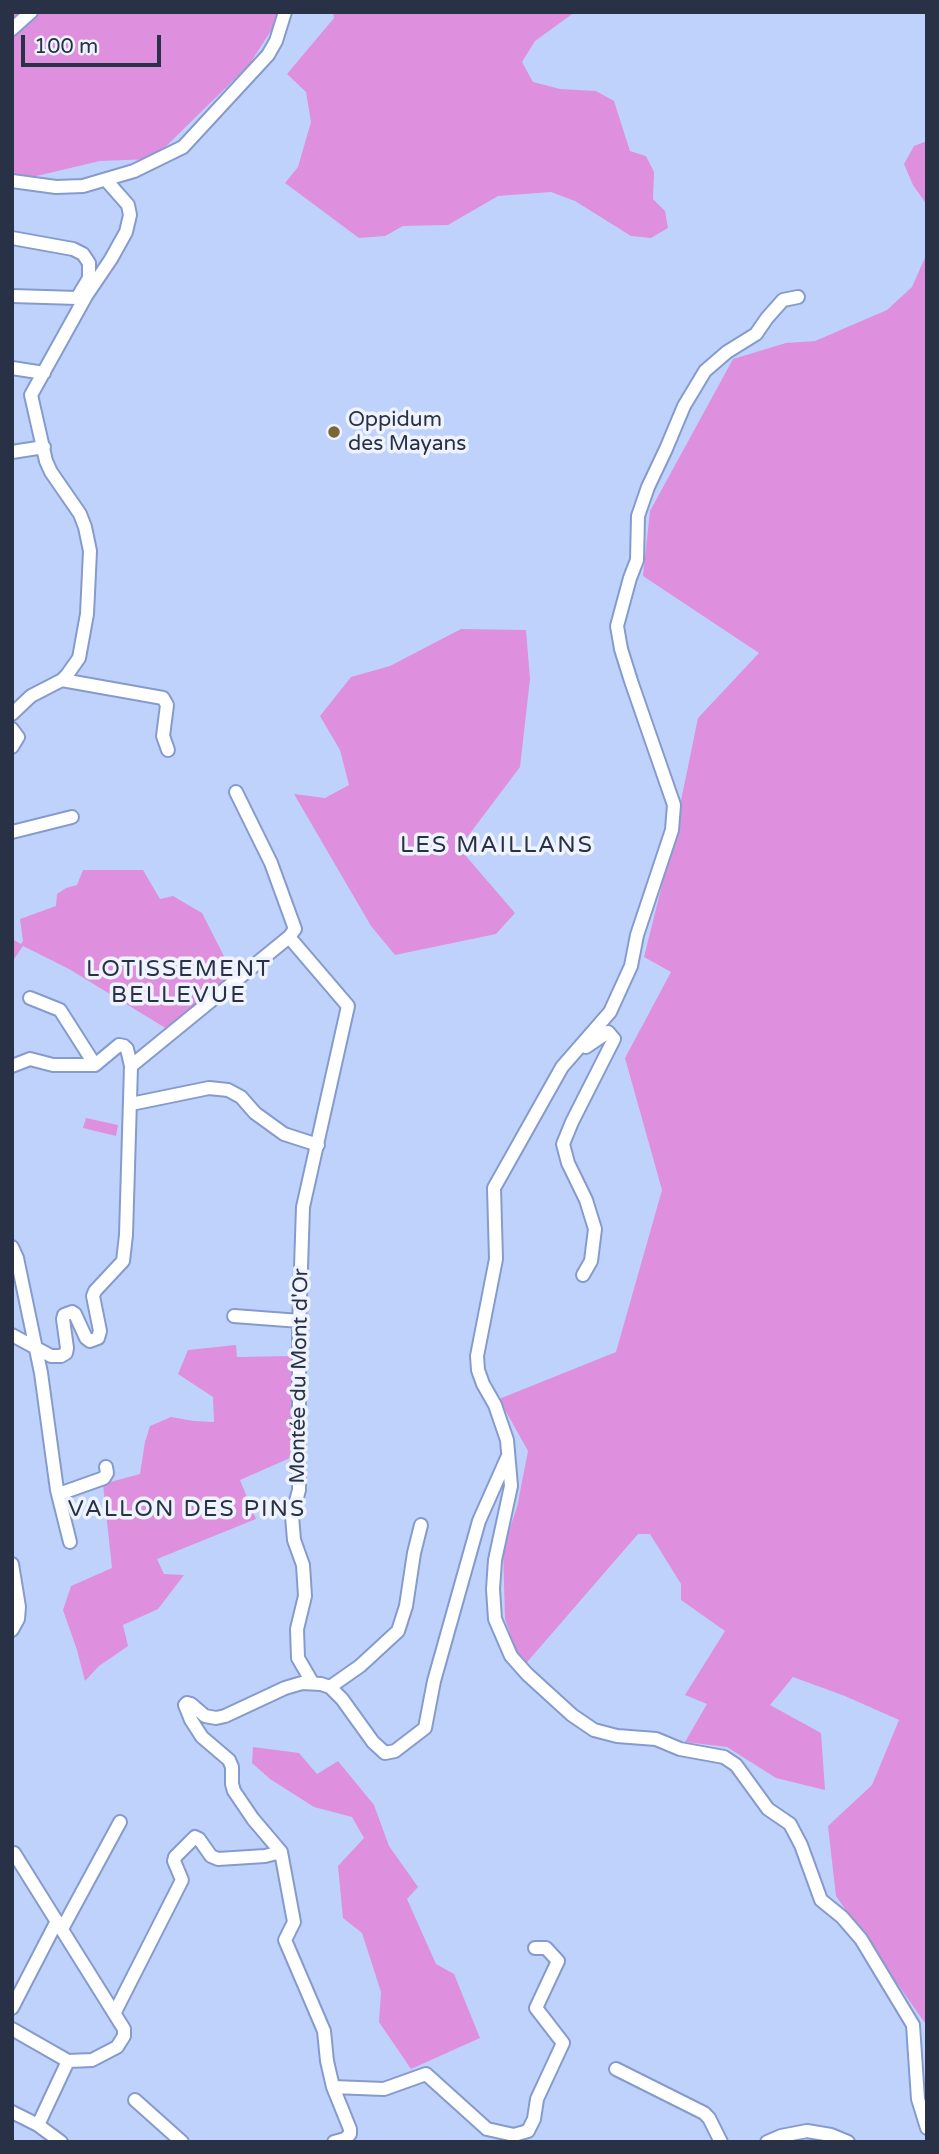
<!DOCTYPE html>
<html>
<head>
<meta charset="utf-8">
<style>
  body { margin:0 }
  #map { position:relative; width:939px; height:2154px; overflow:hidden; background:#bfd2fc; font-family:"Varela Round",sans-serif }
  canvas { display:block }
  .frame { position:absolute; inset:0; border:14px solid #283146; pointer-events:none }
  .scale { position:absolute; left:21px; top:35px; width:140px; height:32px; box-sizing:border-box; border:4px solid #283146; border-top:0; padding-left:9px; font-size:21px; line-height:24px; white-space:nowrap; color:#283146; -webkit-text-stroke:5px #eef3fe; paint-order:stroke }
</style>
</head>
<body>
<div id="map">
<canvas width="939" height="2154"></canvas>
<div class="frame"></div>
<div class="scale">100 m</div>
</div>
<script>
const g = document.querySelector('canvas').getContext('2d');
g.lineJoin = 'round';
function paint(path, color) {
  g.fillStyle = color;
  g.fill(path, 'evenodd');
}
function poly(rows) {
  const path = new Path2D();
  for (const r of rows) {
    path.moveTo(r[0], r[1]);
    for (let i = 2; i < r.length; i += 2) path.lineTo(r[i], r[i + 1]);
  }
  return path;
}
function stroke(path, color, width, dash) {
  g.strokeStyle = color;
  g.lineWidth = width;
  g.lineCap = dash ? 'butt' : 'round';
  g.setLineDash(dash || []);
  g.stroke(path);
}
function write(font, color, halo, rows, align = 'center') {
  g.font = font + ' "Varela Round",sans-serif';
  g.lineWidth = 7;
  g.setLineDash([]);
  g.textBaseline = 'middle';
  g.strokeStyle = halo;
  g.fillStyle = color;
  for (const [text, x, y, turn = 0] of rows) {
    g.save();
    g.translate(x, y);
    g.rotate((+turn || 0) * Math.PI / 180);
    g.textAlign = isNaN(turn) ? turn : align;
    if (halo) g.strokeText(text, 0, 0);
    g.fillText(text, 0, 0);
    g.restore();
  }
}
paint(poly([
  [12,12,283,12,249,65,153,159,100,161,28,178,12,176],
  [333,12,575,12,535,41,522,62,533,82,560,89,596,91,614,101,630,151,646,156,654,172,653,199,665,211,668,228,651,238,631,236,575,201,551,192,498,196,448,225,403,226,385,236,359,238,285,183,298,167,311,122,306,92,287,74,334,18],
  [927,141,927,205,913,185,904,164,914,146],
  [927,253,927,2026,836,1896,828,1826,872,1785,899,1720,845,1696,793,1677,770,1705,821,1733,825,1790,776,1778,727,1747,685,1742,707,1704,685,1695,725,1631,681,1600,681,1584,650,1534,638,1534,522,1668,505,1619,503,1548,517,1507,528,1451,499,1399,616,1352,662,1190,625,1058,671,972,644,957,671,849,698,718,759,653,643,576,650,511,733,359,786,343,815,341,887,310,912,287],
  [461,629,526,630,530,679,520,767,459,848,515,913,496,934,395,955,371,926,294,794,325,798,349,785,340,750,320,716,351,677,390,666],
  [83,870,143,870,160,899,173,896,202,913,230,968,228,979,167,1029,69,969,23,946,12,962,12,939,21,944,23,941,20,919,56,906,57,894,66,888,77,885],
  [86,1118,118,1125,116,1136,83,1128],
  [236,1345,237,1357,292,1356,294,1386,290,1458,240,1480,256,1519,157,1559,164,1574,184,1575,158,1609,123,1625,128,1646,99,1666,85,1681,77,1650,63,1610,71,1586,112,1568,103,1484,140,1474,145,1442,150,1426,171,1417,194,1421,214,1422,213,1397,178,1374,188,1350],
  [253,1747,299,1753,317,1774,338,1761,374,1805,389,1846,418,1887,407,1899,436,1964,454,1974,480,2038,411,2069,379,2022,381,1992,362,1933,343,1918,338,1866,364,1838,352,1817,314,1807,270,1779,252,1763]
]), '#de90de');
const minor = poly([
  [12,29,31,12],
  [12,181,56,187,83,186,134,171,183,147,268,55,276,41,285,12],
  [12,238,73,249,83,254,89,263,89,278,77,298,12,296],
  [798,297,783,300,767,318,756,334,727,352,705,371,684,406,666,449,648,487,638,516,637,560,630,578,617,626,621,649,631,681,674,805,672,830,637,935,631,966,610,1012,562,1067,494,1188,496,1259,477,1356,478,1370,483,1384,495,1405,507,1440,511,1486,495,1560,493,1589,495,1619,511,1656,527,1674,572,1715,594,1730,617,1736,656,1739,680,1749,724,1757,736,1765,768,1809,790,1824,801,1845,821,1900,842,1917,861,1939,913,2025,918,2099,927,2128],
  [12,368,44,373],
  [12,452,44,447],
  [62,680,163,698,167,705,163,736,168,750],
  [12,714,31,696,62,680,67,675,79,658,87,614,90,551,85,527,80,514,51,472,46,461,31,395,86,296,111,259,126,232,130,215,128,205,106,180],
  [12,729,18,737,12,747],
  [12,832,72,817],
  [289,937,348,1006,303,1207,299,1328,299,1490,292,1516,294,1540,303,1565,305,1596,297,1629,298,1658,312,1682],
  [30,998,60,1010,95,1065],
  [12,1066,30,1059,53,1065,95,1065,119,1045,124,1046,127,1049,131,1066,126,1235,123,1261,95,1291,93,1296,100,1331,98,1338,90,1341,86,1338,75,1314,72,1312,64,1315,63,1319,67,1348,66,1353,61,1356,51,1356,12,1335],
  [131,1066,289,937,295,929,271,863,236,792],
  [131,1104,209,1088,228,1090,241,1097,255,1113,284,1134,318,1145],
  [12,1247,17,1258,41,1373,57,1490,70,1542],
  [583,1275,591,1261,595,1229,586,1200,568,1163,563,1144,572,1122,614,1039,608,1032,586,1047],
  [234,1316,300,1321],
  [59,1494,104,1478,107,1473,106,1467],
  [12,1564,19,1607,18,1619,12,1630],
  [330,1687,360,1666,398,1631,406,1606,414,1553,421,1525],
  [12,1853,14,1853,124,2029,124,2036,117,2047,92,2060,68,2061,38,2125],
  [62,1929,120,1822],
  [12,2008,57,1921],
  [115,2012,182,1880,174,1861,175,1857,195,1837,199,1839,211,1856,218,1859,265,1856,281,1852],
  [12,2029,68,2061],
  [616,2069,704,2113,709,2118,721,2142],
  [333,2087,384,2089,426,2074,487,2129,514,2135,528,2131,534,2119,537,2099,563,2043,536,2008,558,1961,546,1948,535,1948],
  [135,2100,182,2142],
  [12,2112,38,2125,61,2142],
  [334,2142,345,2139,350,2134,350,2129,333,2087,327,2061,324,2031,285,1940,294,1922,281,1852,253,1819,234,1791,232,1784,232,1767,229,1760,202,1737,191,1720,185,1705,187,1703,191,1704,205,1716,216,1718,225,1716,285,1688,302,1683,321,1684,330,1687,342,1699,373,1742,385,1753,395,1751,425,1728,434,1681,479,1521,507,1458],
  [767,2142,781,2136,807,2131,831,2135,848,2142]
]);
stroke(minor, '#869bcd', 16);
stroke(minor, '#fff', 12);
for (const [x, y, r, color] of [
  [334,432,7,"#7a6534"]
]) {
  const dot = new Path2D();
  dot.arc(x, y, r, 0, 2 * Math.PI);
  g.fillStyle = color;
  g.fill(dot);
  stroke(dot, '#eef3fe', 2.5);
}
write('21px', '#283146', '#eef3fe', [
  ["Oppidum",348,420],
  ["des Mayans",348,444]
], 'left');
write('21px', '#283146', '#eef3fe', [
  ["Montée du Mont d'Or",300,1376,-89]
]);
g.letterSpacing = '2px';
write('23px', '#283146', '#eef3fe', [
  ["LES MAILLANS",497,846],
  ["LOTISSEMENT",179,970],
  ["BELLEVUE",179,996],
  ["VALLON DES PINS",187,1510]
]);
g.letterSpacing = '0px';
</script>
</body>
</html>
